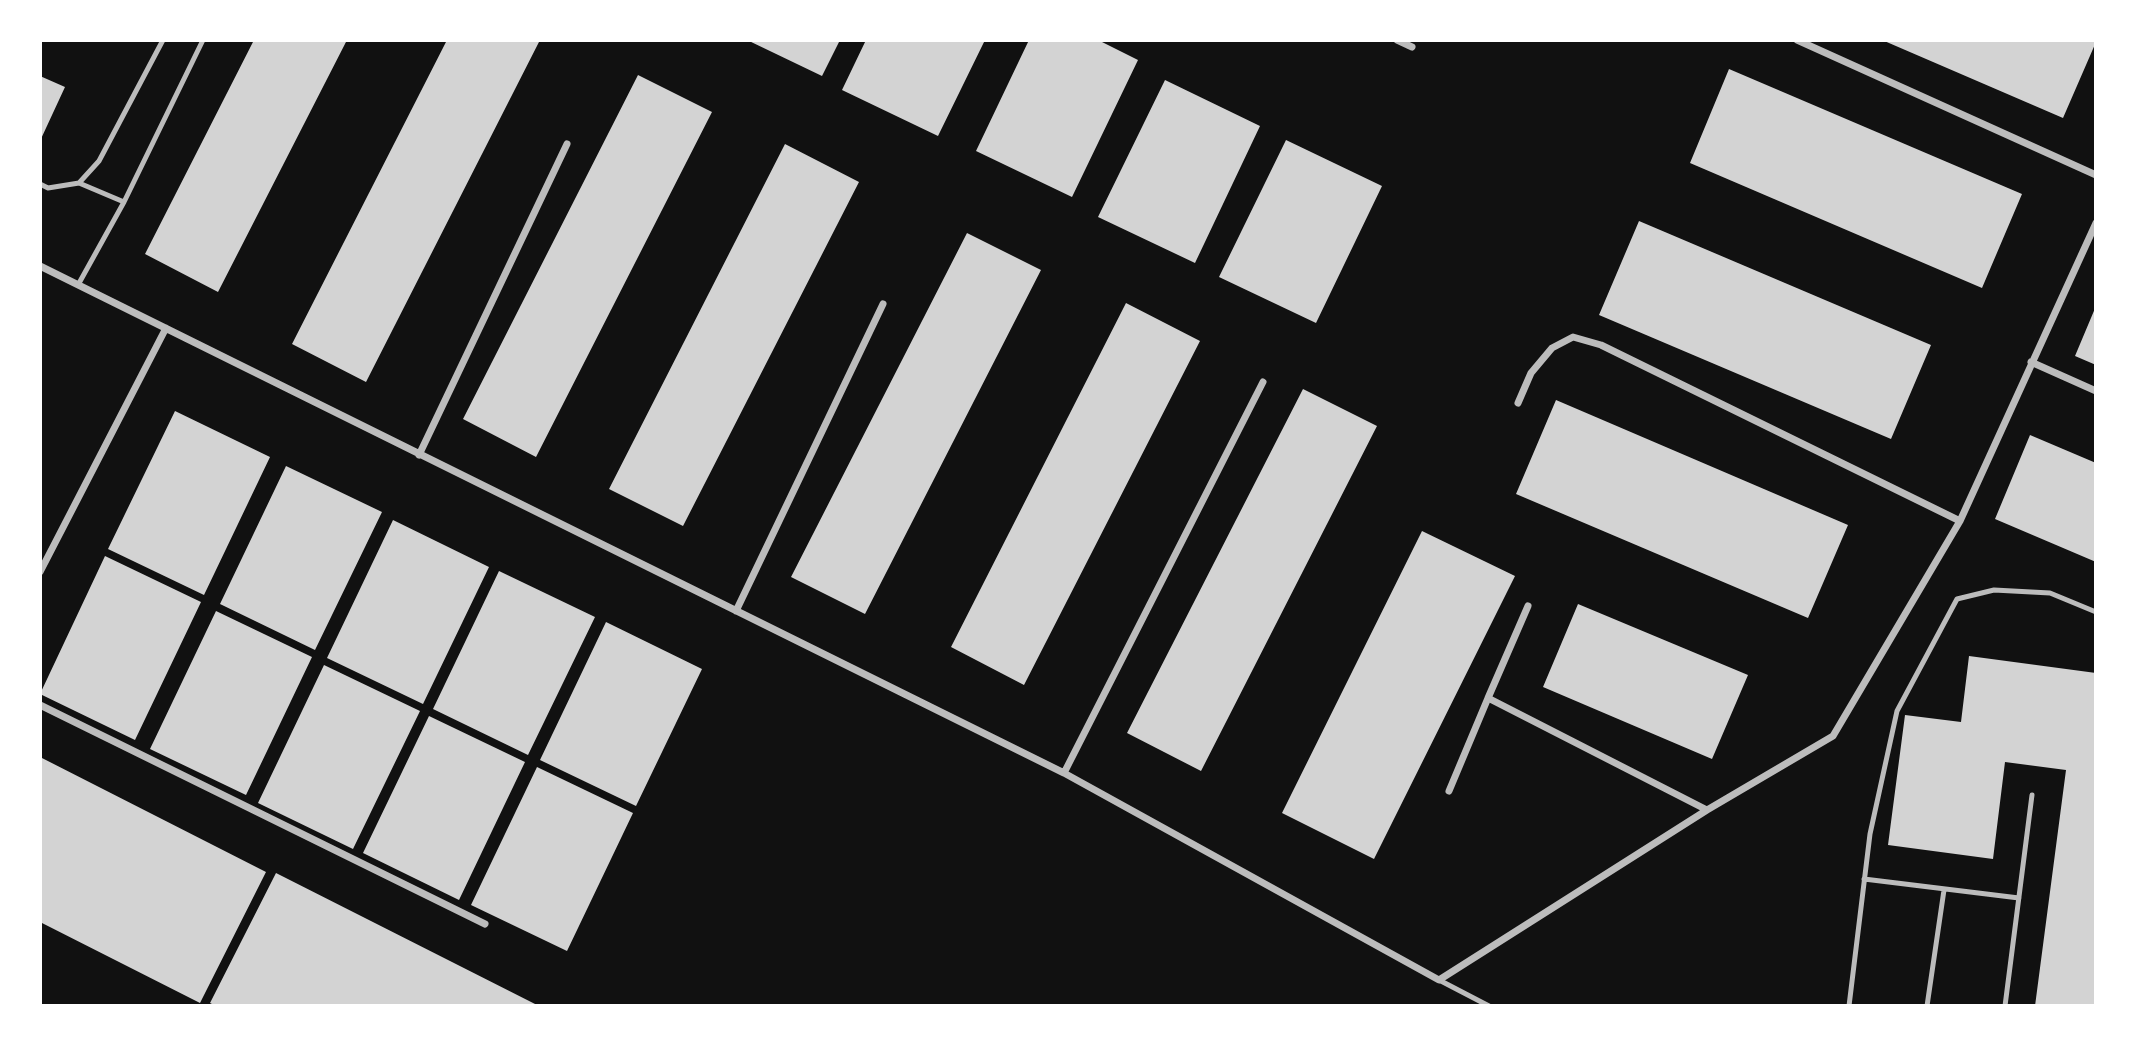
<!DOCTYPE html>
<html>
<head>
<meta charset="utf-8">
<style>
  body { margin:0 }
  #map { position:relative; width:2136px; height:1046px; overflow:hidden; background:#111; font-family:Arial,sans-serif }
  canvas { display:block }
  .frame { position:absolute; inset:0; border:42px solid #fff; pointer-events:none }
</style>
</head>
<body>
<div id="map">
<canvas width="2136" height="1046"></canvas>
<div class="frame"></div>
</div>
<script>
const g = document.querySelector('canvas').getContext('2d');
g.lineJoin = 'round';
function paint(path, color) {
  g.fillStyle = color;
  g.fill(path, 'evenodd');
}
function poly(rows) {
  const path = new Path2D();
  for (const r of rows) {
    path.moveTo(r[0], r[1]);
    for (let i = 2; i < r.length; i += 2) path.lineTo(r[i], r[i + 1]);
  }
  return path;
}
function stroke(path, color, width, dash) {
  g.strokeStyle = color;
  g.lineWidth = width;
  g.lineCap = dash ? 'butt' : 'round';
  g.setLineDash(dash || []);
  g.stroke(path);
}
paint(poly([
  [254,40,347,40,218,292,145,254],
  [447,40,540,40,366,382,292,344],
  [747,40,840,40,822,76],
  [866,40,985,40,938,136,842,90],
  [1029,40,1098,40,1138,60,1072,197,976,151],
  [1882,40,2096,40,2096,42,2063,118],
  [1729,69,2022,194,1982,288,1690,163],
  [638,75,712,112,536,457,463,419],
  [40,76,65,87,40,141],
  [1165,80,1260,126,1195,263,1098,217],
  [1286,140,1382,186,1316,323,1219,277],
  [785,144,859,182,683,526,609,489],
  [1639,221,1931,345,1891,439,1599,315],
  [967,233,1041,270,865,614,791,577],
  [1126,303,1200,341,1024,685,951,647],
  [2096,306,2096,365,2075,356],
  [1303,389,1377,426,1201,771,1127,733],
  [1556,400,1848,525,1808,618,1516,494],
  [175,411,270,457,204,595,108,549],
  [2030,435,2096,463,2096,562,1995,519],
  [286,466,382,512,315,650,220,604],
  [393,520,489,567,423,704,327,658],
  [1422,531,1515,576,1374,859,1282,813],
  [105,556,201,602,135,740,40,694],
  [499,571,595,617,528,755,433,709],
  [1578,604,1748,675,1712,759,1543,687],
  [216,611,312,657,246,795,150,749],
  [606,622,702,669,636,806,540,760],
  [1969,656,2096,673,2096,1006,2035,1006,2066,770,2005,762,1993,859,1888,845,1905,715,1961,722],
  [324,665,420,711,353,849,258,803],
  [429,716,525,762,459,900,363,853],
  [40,757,266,872,200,1003,40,922],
  [537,767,633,813,567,951,471,905],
  [276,873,539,1006,216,1006,210,1003]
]), '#d3d3d3');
stroke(poly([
  [79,183,99,161,163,40],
  [40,184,48,188,79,183,124,202],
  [78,285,124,202,203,40],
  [1864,879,2019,898],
  [1439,980,1489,1006],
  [1849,1006,1870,834,1897,711,1957,599,1994,590,2050,593,2096,612],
  [1927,1006,1944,890],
  [2005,1006,2032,795]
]), '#bcbcbc', 5);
stroke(poly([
  [1397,40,1412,47],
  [1797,40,2096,175],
  [40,266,1064,773,1439,980,1707,810,1833,736,1960,521,2096,223],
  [2031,362,2096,391],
  [1518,403,1531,373,1552,348,1573,337,1601,345,1960,521],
  [419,455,567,144],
  [40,572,166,328],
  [1528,606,1488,698,1707,810],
  [736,611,883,304],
  [40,705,485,924],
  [1064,773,1263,382],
  [1449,791,1488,698]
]), '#bcbcbc', 7);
</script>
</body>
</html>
